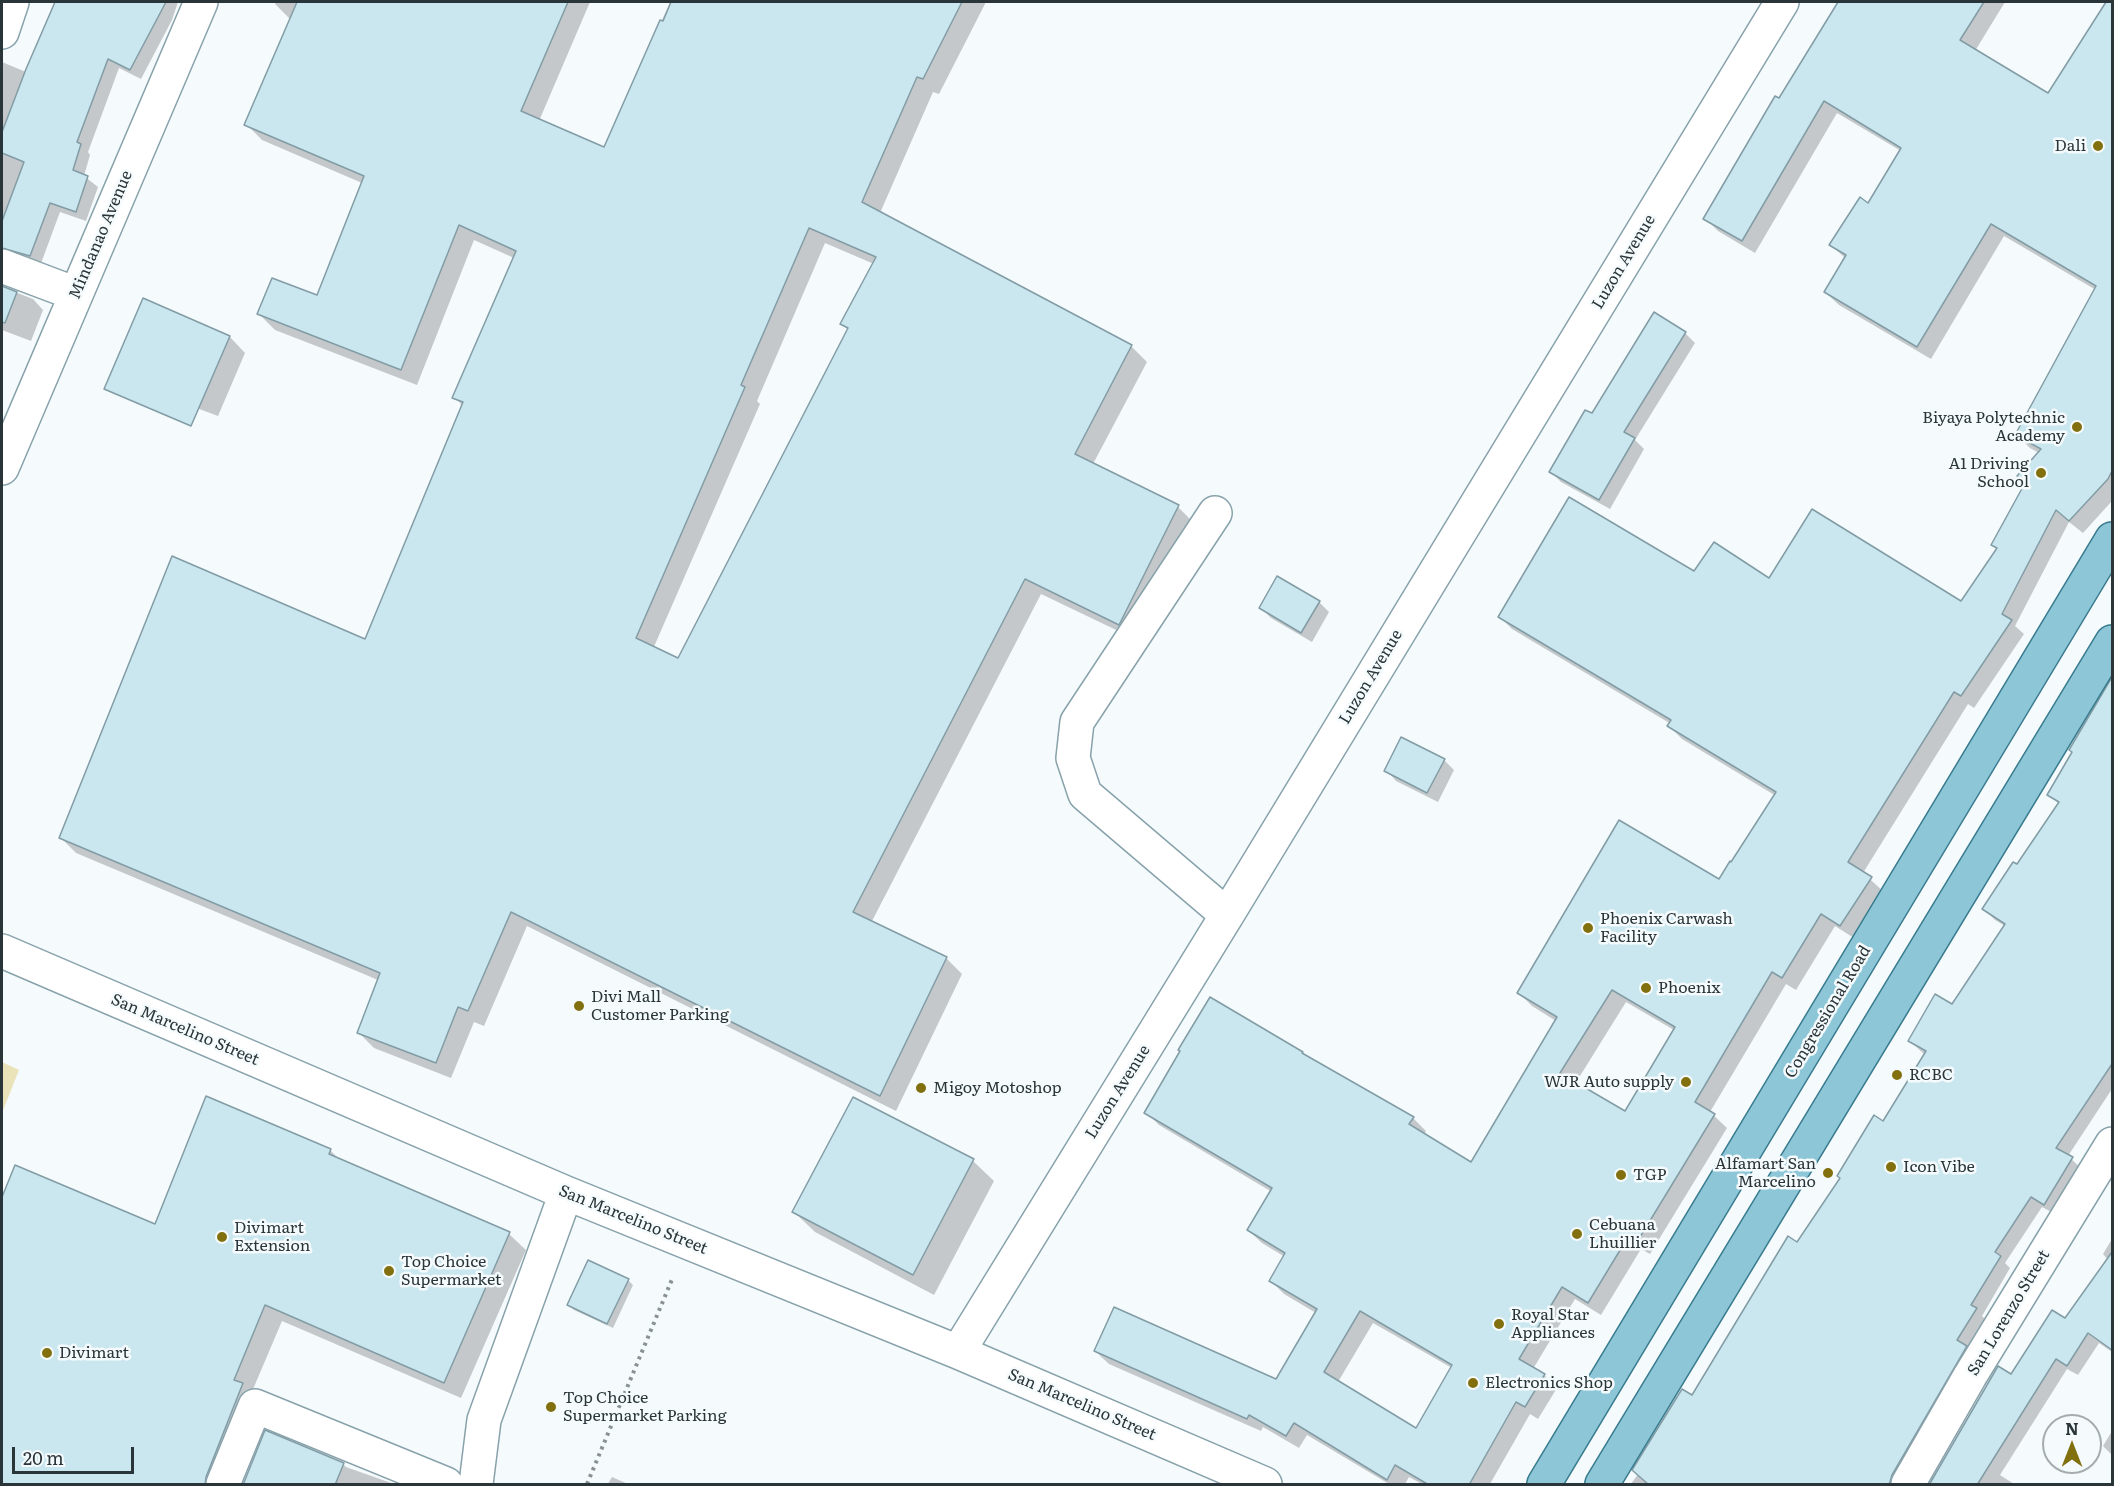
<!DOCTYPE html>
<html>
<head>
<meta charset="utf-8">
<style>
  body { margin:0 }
  #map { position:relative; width:2114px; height:1486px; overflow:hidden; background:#f5fbfd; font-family:Literata,serif }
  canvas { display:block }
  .frame { position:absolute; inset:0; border:3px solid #2a3539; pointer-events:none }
  .north { position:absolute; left:2042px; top:1414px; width:60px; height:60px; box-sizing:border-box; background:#f5fbfd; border:2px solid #a4acaf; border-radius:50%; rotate:0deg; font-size:16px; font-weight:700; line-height:24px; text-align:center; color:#2a3539 }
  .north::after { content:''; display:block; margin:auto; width:21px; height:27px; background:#82700f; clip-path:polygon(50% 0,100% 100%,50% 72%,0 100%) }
  .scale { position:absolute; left:12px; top:1447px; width:122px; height:27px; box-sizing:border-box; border:3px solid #2a3539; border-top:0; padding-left:8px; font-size:18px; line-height:21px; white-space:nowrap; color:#2a3539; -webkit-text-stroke:4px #f5fbfd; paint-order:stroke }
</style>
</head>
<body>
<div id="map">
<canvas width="2114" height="1486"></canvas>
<div class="frame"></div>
<div class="north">N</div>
<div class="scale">20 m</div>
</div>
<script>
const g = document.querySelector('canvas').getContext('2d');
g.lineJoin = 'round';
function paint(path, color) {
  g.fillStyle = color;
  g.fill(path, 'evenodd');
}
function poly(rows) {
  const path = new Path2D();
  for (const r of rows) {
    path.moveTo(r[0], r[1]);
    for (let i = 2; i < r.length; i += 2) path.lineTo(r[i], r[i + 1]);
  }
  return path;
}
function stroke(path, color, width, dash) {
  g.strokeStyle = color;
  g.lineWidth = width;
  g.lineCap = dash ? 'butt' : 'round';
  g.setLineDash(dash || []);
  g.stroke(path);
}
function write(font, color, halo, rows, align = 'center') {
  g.font = font + ' Literata,serif';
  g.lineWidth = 5;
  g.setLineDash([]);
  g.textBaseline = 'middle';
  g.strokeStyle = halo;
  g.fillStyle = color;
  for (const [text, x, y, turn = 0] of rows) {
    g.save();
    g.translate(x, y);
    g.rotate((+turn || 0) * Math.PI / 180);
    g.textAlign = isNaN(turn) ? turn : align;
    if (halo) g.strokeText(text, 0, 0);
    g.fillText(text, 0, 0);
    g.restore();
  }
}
paint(poly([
  [2,1062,19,1070,2,1113]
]), '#eae2b9');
paint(poly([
  [56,2,178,2,172,20,141,79,119,68,88,152,90,155,84,176,98,187,86,221,60,212,40,266,2,261,2,225,5,217,2,216,2,62,26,72],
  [276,2,590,2,539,121,605,149,670,2,986,2,939,94,933,92,880,213,1131,346,1147,362,1093,464,1178,507,1193,522,1135,639,1041,594,871,923,946,958,962,974,896,1111,527,926,484,1026,474,1022,451,1078,374,1048,358,1032,378,980,76,853,60,837,366,641,463,406,454,397,514,258,474,240,417,385,275,330,259,314,317,297,362,183,262,140,246,124,291,20,275,4],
  [825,243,874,264,842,324,848,330,678,660,653,649,760,404,757,401],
  [1840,2,2005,2,1975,51,2049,95,2108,2,2112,2,2112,501,2083,533,2069,522,2015,626,2024,634,1974,708,1968,704,1863,873,1884,892,1854,938,1835,926,1796,990,1786,984,1710,1112,1727,1128,1650,1254,1641,1249,1601,1315,1575,1299,1533,1369,1544,1375,1557,1388,1538,1419,1530,1414,1490,1484,1422,1484,1409,1477,1405,1484,1389,1484,1307,1435,1299,1448,1263,1427,1261,1431,1109,1364,1095,1351,1276,1381,1316,1313,1284,1294,1271,1281,1285,1257,1262,1243,1248,1230,1272,1192,1159,1125,1146,1112,1302,1053,1306,1057,1413,1118,1426,1131,1424,1135,1472,1164,1556,1021,1532,1006,1519,993,1719,881,1776,796,1682,739,1669,726,1671,724,1512,629,1499,616,1695,573,1962,603,1998,550,1993,545,2027,484,2039,453,2030,448,2017,435,2096,290,2004,236,1931,359,1839,305,1825,292,1845,258,1831,245,1869,205,1901,151,1837,113,1755,253,1718,231,1705,218],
  [1626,1002,1674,1030,1626,1113,1575,1084],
  [1373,1323,1452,1368,1417,1430,1338,1382],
  [2,287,33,299,43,310,31,341,2,330],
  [144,300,230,337,245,353,218,416,130,383],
  [1685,333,1695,343,1635,440,1644,449,1610,509,1561,482,1551,472,1592,415],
  [1319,602,1329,612,1312,642,1271,618,1261,608],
  [2112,680,2112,1089,2068,1156,2082,1169,2055,1214,2042,1207,2005,1263,2010,1268,1982,1316,1986,1320,1897,1484,1631,1484,1883,1123,1925,1055,1910,1041,1952,1006,2005,926,1995,920,1984,909,2017,866,2059,804,2049,795,2073,752,2071,749],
  [1444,760,1454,770,1438,802,1396,781,1386,770],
  [854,1099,973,1161,994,1181,934,1295,815,1232,794,1212],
  [330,1150,341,1161,509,1234,526,1250,461,1398,282,1321,251,1394,226,1484,2,1484,2,1200,16,1167,155,1226],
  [2112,1239,2112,1352,2099,1343,2078,1375,2067,1369,2000,1475,2014,1484,1935,1484,2011,1376,2066,1320,2108,1260,2103,1254],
  [628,1280,633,1285,613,1328,574,1310,569,1305],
  [2112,1431,2112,1455,2103,1446],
  [343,1464,346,1467,394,1484,245,1484],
  [612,1477,628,1484,608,1484]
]), '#0003');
const building = poly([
  [55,2,166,2,130,70,108,59,77,142,81,144,73,170,88,176,76,212,50,203,30,256,2,248,2,221,24,162,2,153,2,132,26,69,55,2],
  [297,2,568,2,521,111,604,147,660,20,663,21,671,2,962,2,923,79,917,77,862,202,1132,345,1075,454,1179,505,1119,625,1025,579,853,912,947,957,880,1096,511,912,468,1011,458,1007,436,1063,357,1033,380,973,59,838,172,556,365,639,463,402,452,398,516,251,459,225,401,370,257,314,272,278,317,295,364,176,244,125,297,2],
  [809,228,876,257,840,324,848,328,678,658,636,638,745,387,741,385,809,228],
  [1838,2,1984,2,1960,40,2048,93,2106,2,2112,2,2112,471,2108,479,2069,521,2056,510,2002,614,2012,620,1961,696,1954,692,1848,862,1872,877,1840,926,1821,914,1782,978,1772,972,1695,1102,1715,1114,1637,1242,1628,1237,1588,1303,1562,1287,1519,1359,1545,1374,1525,1407,1516,1402,1469,1485,1429,1485,1395,1465,1387,1480,1294,1423,1286,1436,1249,1415,1247,1419,1094,1351,1114,1307,1276,1379,1317,1309,1269,1281,1285,1253,1247,1230,1272,1188,1144,1113,1180,1051,1178,1050,1210,997,1303,1052,1302,1053,1414,1117,1409,1124,1471,1162,1557,1017,1517,993,1619,820,1719,879,1730,861,1731,862,1776,792,1667,726,1671,720,1498,617,1569,497,1694,571,1714,542,1769,578,1812,509,1961,601,1997,548,1991,545,2025,483,2017,476,2041,449,2015,435,2096,286,1991,224,1917,347,1824,292,1846,255,1829,245,1860,197,1868,203,1901,148,1824,101,1742,241,1703,219,1775,96,1779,98,1838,2],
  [1612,990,1675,1027,1625,1111,1560,1073,1612,990],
  [1360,1311,1452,1365,1416,1428,1324,1372,1360,1311],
  [2,286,17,292,5,323,2,322,2,286],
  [143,298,230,336,191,426,104,389,143,298],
  [1654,312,1686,332,1624,432,1635,438,1599,500,1549,472,1585,410,1592,413,1654,312],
  [1277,576,1320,601,1301,633,1259,608,1277,576],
  [2112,677,2112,1064,2056,1148,2073,1157,2044,1205,2031,1197,1995,1252,2001,1256,1971,1305,1977,1308,1957,1340,1967,1346,1892,1475,1889,1485,1649,1485,1632,1470,1682,1389,1692,1395,1788,1236,1797,1242,1840,1178,1837,1176,1874,1115,1883,1121,1926,1051,1908,1041,1935,994,1952,1004,2005,924,1982,909,2013,862,2017,864,2059,802,2047,795,2072,752,2069,750,2112,677],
  [1401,737,1445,759,1427,793,1384,771,1401,737],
  [206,1096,331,1149,329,1154,510,1232,444,1383,265,1305,234,1380,243,1383,206,1477,205,1485,2,1485,2,1197,15,1165,155,1224,206,1096],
  [853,1097,974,1159,913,1275,792,1212,853,1097],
  [2112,1252,2112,1350,2088,1333,2067,1366,2056,1359,1977,1485,1929,1485,1998,1366,2011,1374,2052,1310,2065,1318,2112,1252],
  [588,1260,629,1279,607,1324,567,1305,588,1260],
  [265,1430,344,1463,335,1485,243,1485,265,1430]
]);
paint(building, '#cae6ef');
stroke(building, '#829ca5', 1.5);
const minor = poly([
  [2,32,12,2],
  [2,266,76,294],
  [2,468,201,2],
  [1215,513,1077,722,1073,758,1085,794,1227,915],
  [2,951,566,1193,958,1352,1265,1484],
  [958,1352,1227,915,1782,2],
  [223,1484,255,1406,446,1484],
  [476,1484,484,1420,566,1193],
  [1908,1484,1970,1376,2112,1144]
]);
const major = poly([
  [1544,1484,2112,539],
  [1602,1484,2112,642]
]);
stroke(minor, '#88a2ab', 36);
stroke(major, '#397b8e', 36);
stroke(poly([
  [587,1484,673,1277]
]), '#889194', 4, [3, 4.5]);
stroke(minor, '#fff', 33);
stroke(major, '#8dc6d7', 33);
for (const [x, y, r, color] of [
  [2098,146,6,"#82700f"],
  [2077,427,6,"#82700f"],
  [2041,473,6,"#82700f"],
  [1588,928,6,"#82700f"],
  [1646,988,6,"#82700f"],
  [579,1006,6,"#82700f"],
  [1897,1075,6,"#82700f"],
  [1686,1082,6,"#82700f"],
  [921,1088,6,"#82700f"],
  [1891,1167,6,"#82700f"],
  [1828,1173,6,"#82700f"],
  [1621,1175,6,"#82700f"],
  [1577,1234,6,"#82700f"],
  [222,1237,6,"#82700f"],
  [389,1271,6,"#82700f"],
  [1499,1324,6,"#82700f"],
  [47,1353,6,"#82700f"],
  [1473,1383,6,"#82700f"],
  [551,1407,6,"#82700f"]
]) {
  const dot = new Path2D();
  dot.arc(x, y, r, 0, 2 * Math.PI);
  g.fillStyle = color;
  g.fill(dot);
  stroke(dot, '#f5fbfd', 2);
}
write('16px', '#2a3539', '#f5fbfd', [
  ["Dali",2086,146,"right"],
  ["Biyaya Polytechnic",2065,418,"right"],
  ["Academy",2065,436,"right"],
  ["A1 Driving",2029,464,"right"],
  ["School",2029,482,"right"],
  ["Phoenix Carwash",1600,919],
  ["Facility",1600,937],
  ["Phoenix",1658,988],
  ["Divi Mall",591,997],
  ["Customer Parking",591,1015],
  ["RCBC",1909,1075],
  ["WJR Auto supply",1674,1082,"right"],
  ["Migoy Motoshop",933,1088],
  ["Alfamart San",1816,1164,"right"],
  ["Marcelino",1816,1182,"right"],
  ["Icon Vibe",1903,1167],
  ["TGP",1633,1175],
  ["Cebuana",1589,1225],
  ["Lhuillier",1589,1243],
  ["Divimart",234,1228],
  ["Extension",234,1246],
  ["Top Choice",401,1262],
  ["Supermarket",401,1280],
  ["Royal Star",1511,1315],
  ["Appliances",1511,1333],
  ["Divimart",59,1353],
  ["Electronics Shop",1485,1383],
  ["Top Choice",563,1398],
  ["Supermarket Parking",563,1416]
], 'left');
write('16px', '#2a3539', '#f5fbfd', [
  ["Mindanao Avenue",101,235,-67],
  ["Luzon Avenue",1624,262,-59],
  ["Luzon Avenue",1371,677,-59],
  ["Congressional Road",1828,1012,-59],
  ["San Marcelino Street",185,1030,23],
  ["Luzon Avenue",1118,1092,-58],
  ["San Marcelino Street",633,1220,22],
  ["San Lorenzo Street",2009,1313,-59],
  ["San Marcelino Street",1082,1405,23]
]);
</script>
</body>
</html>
